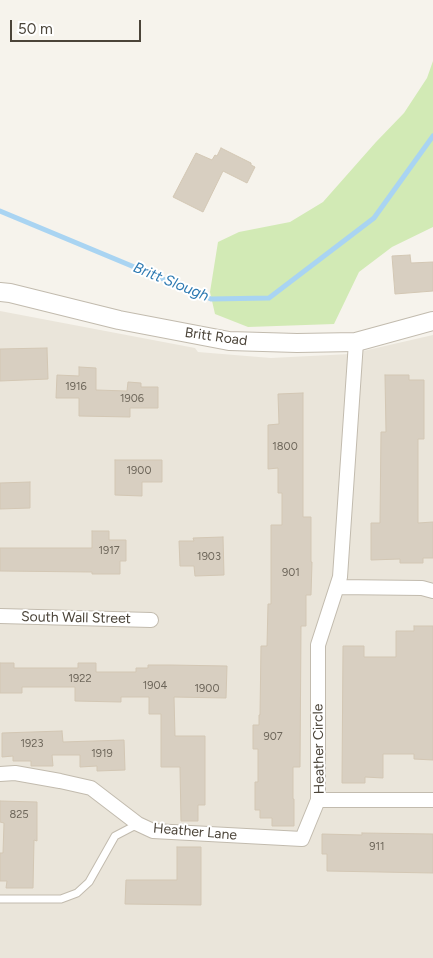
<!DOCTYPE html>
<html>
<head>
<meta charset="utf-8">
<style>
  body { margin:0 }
  #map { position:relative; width:433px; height:958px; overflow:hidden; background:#f6f3ec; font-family:Figtree,sans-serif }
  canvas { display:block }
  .scale { position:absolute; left:10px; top:20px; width:131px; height:22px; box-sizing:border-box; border:2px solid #4b4439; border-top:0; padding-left:6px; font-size:15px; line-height:18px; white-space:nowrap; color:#4b4439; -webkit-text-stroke:4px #fff; paint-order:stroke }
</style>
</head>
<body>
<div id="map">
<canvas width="433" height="958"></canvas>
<div class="scale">50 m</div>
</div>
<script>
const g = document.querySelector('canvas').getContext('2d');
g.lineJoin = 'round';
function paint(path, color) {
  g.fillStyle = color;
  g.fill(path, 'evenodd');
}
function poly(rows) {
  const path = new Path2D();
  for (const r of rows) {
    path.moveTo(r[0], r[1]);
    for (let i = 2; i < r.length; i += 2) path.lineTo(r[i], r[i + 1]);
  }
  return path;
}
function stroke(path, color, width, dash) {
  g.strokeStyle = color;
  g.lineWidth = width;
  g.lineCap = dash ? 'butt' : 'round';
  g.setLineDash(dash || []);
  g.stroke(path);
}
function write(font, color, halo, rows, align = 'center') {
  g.font = font + ' Figtree,sans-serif';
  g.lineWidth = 4;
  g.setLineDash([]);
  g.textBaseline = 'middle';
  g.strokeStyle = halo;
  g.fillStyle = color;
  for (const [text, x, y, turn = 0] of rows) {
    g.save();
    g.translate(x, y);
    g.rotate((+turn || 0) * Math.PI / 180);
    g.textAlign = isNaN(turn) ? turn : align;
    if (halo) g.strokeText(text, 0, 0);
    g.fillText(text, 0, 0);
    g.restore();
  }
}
paint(poly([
  [0,311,195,348,198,352,271,358,350,354,433,335,433,958,0,958]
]), '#eae5da');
paint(poly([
  [433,61,433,227,392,247,359,272,334,324,248,327,215,314,210,292,218,242,239,232,290,222,323,202,376,142,404,113,427,78]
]), '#d2eab5');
stroke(poly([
  [0,211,211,299,269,298,374,218,433,136]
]), '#a9d4f2', 5);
const building = poly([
  [221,148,251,163,251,165,255,167,247,183,223,171,203,212,173,197,196,153,212,160,215,155,217,156,221,148],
  [410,255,411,263,433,262,433,291,395,294,392,256,410,255],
  [47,348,48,379,0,381,0,349,47,348],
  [79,367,96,368,96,390,127,391,128,382,141,383,141,387,158,387,158,408,130,408,130,417,79,416,79,398,56,398,57,375,79,376,79,367],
  [385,375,409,375,409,380,424,380,424,439,418,439,418,523,433,522,433,558,423,558,423,563,400,563,400,559,371,560,371,523,380,523,381,432,386,432,385,375],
  [303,393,303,517,311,517,311,562,312,562,311,595,306,595,306,626,301,626,300,767,293,767,293,799,294,799,294,826,272,826,272,818,260,818,260,810,255,810,255,782,258,782,258,749,253,749,253,725,259,725,259,715,260,715,261,646,267,646,268,604,271,604,271,525,282,525,282,493,278,493,278,468,268,469,268,425,279,424,278,394,303,393],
  [115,460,162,460,162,482,142,482,142,496,115,495,115,460],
  [30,482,30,508,0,509,0,483,30,482],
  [92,531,109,531,109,540,126,540,126,561,120,561,120,574,92,574,92,572,0,571,0,548,92,548,92,531],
  [223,537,224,575,195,576,194,566,180,566,179,541,194,541,193,538,223,537],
  [414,626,433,626,433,760,414,759,414,754,383,754,383,778,365,777,365,783,342,783,343,646,364,646,364,657,396,657,396,631,414,631,414,626],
  [0,663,14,663,14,668,78,668,78,663,96,663,96,672,136,672,136,668,148,668,148,665,170,665,227,666,226,698,174,697,175,736,205,736,205,805,198,805,198,821,181,821,180,767,161,767,161,714,149,714,149,697,121,697,121,702,75,701,75,687,22,687,22,693,0,693,0,663],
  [62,731,63,742,124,740,125,770,97,771,97,766,80,767,80,755,52,755,53,766,31,766,31,761,13,761,13,756,2,757,2,733,62,731],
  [0,801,37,802,37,841,34,840,33,888,6,888,7,881,0,881,0,853,3,853,4,823,0,822,0,801],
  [362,833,433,834,433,873,327,871,327,854,322,854,322,834,362,835,362,833],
  [177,847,201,847,201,905,125,904,126,880,177,880,177,847]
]);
paint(building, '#d8cfc1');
stroke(building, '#d3c7b4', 1);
const service = poly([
  [0,899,61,899,77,893,89,882,115,836,138,824]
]);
const minor = poly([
  [356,342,340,577,318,645,318,800,433,800],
  [337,587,422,588,433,591],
  [0,616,151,620],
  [0,774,15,773,60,781,91,788,138,824,153,831,302,839,318,800]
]);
const tertiary = poly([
  [0,292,10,293,119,320,229,341,297,343,356,342,433,321]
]);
stroke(service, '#c2bbae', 9);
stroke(minor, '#c2bbae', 16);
stroke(tertiary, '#c2bbae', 20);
stroke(service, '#fff', 7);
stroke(minor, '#fff', 14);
stroke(tertiary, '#fff', 18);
write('11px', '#6e675b', null, [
  ["1916",76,387],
  ["1906",132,399],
  ["1800",285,447],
  ["1900",139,471],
  ["1917",109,551],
  ["1903",209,557],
  ["901",291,573],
  ["1922",80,679],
  ["1904",155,686],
  ["1900",207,689],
  ["907",273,737],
  ["1923",32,744],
  ["1919",102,754],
  ["825",19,815],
  ["911",377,847]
]);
write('14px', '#4b4439', '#fff', [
  ["Britt Road",216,337,8],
  ["South Wall Street",76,618,1],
  ["Heather Circle",319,749,-91],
  ["Heather Lane",195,832,5]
]);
write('italic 15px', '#2e7ab2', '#fff', [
  ["Britt Slough",171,282,22]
]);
</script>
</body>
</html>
